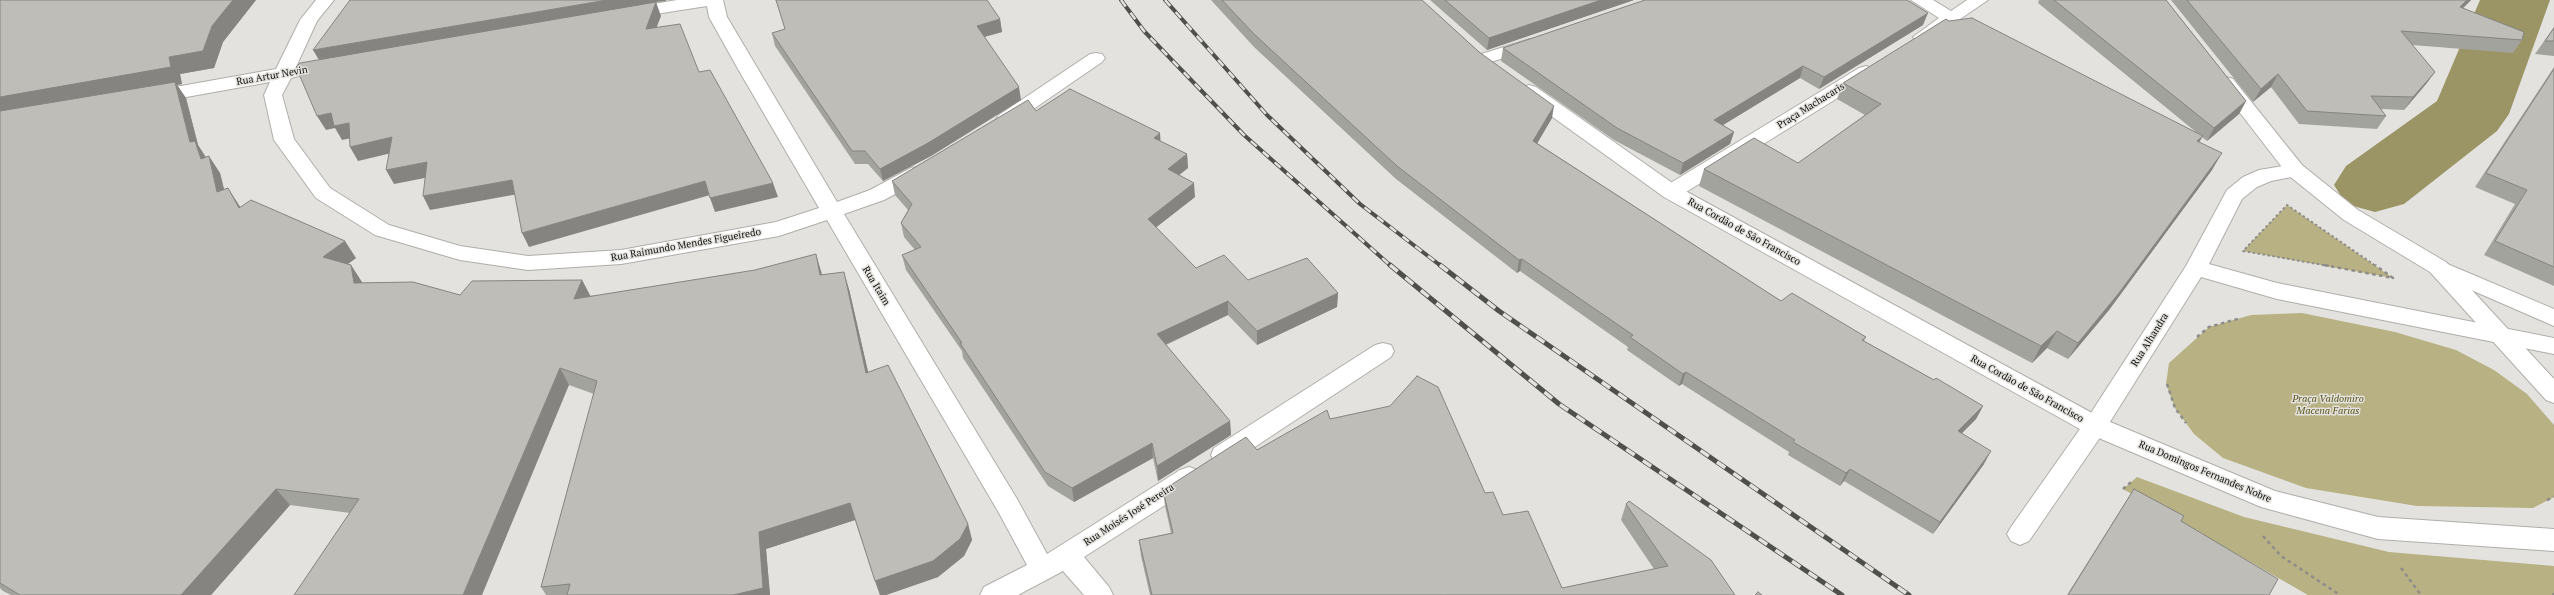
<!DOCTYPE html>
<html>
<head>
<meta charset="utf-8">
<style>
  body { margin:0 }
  canvas { display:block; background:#e3e2de }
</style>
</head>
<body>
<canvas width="2554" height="595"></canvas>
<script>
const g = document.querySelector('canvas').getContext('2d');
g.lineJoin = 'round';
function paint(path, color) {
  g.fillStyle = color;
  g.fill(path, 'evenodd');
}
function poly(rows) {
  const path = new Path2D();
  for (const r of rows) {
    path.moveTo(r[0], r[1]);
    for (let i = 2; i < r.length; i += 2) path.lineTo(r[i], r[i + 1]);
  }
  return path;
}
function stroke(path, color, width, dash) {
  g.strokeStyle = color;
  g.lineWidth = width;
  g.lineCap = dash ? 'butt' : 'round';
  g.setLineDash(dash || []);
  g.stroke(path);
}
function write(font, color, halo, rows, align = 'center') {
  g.font = font + ' "PT Serif",serif';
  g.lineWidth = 3;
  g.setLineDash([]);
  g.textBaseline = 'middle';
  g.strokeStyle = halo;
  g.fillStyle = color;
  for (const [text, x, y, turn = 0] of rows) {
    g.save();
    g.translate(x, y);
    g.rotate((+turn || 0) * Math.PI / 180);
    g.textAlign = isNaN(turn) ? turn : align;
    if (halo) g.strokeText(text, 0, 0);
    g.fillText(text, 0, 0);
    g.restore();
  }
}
paint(poly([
  [2287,205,2393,278,2243,251],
  [2302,313,2395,332,2456,350,2494,370,2527,394,2554,425,2554,497,2533,508,2417,506,2306,488,2223,458,2194,434,2175,408,2166,384,2169,363,2209,327,2251,315],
  [2137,477,2244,517,2389,552,2554,566,2554,595,2308,595,2123,489]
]), '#b8b183');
paint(poly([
  [2480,0,2550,0,2509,114,2497,131,2404,204,2375,212,2346,204,2334,185,2346,166,2437,101,2480,0]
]), '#9b9464');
const street = poly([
  [316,0,334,0,317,21,296,67,301,72,299,76,291,78,282,95,294,139,330,188,389,225,460,246,528,256,621,250,776,222,819,208,738,69,709,17,707,6,630,18,624,17,621,13,624,9,630,8,677,0,723,0,727,17,837,202,870,190,911,168,918,167,925,168,928,173,925,178,884,200,844,214,1017,499,1047,554,1180,470,1189,467,1198,470,1201,477,1198,484,1084,557,1109,587,1113,595,1084,595,1063,571,1018,595,980,595,984,587,1027,565,999,513,827,220,779,236,621,264,528,270,460,260,375,235,316,198,274,140,264,95,270,82,153,103,146,101,144,97,146,93,153,91,276,69,300,20,316,0],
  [1911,0,1933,0,1951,11,1967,0,1988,0,1928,41,1922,42,1916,41,1913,37,1939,18,1911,0],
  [1530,39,1536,40,1539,44,1536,48,1484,64,1478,63,1475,59,1478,55,1530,39],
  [1096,53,1102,54,1105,58,1102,62,1013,123,999,123,996,119,999,115,1090,54,1096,53],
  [1866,66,1873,68,1875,72,1873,76,1678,197,1671,199,1664,197,1661,192,1664,187,1859,68,1866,66],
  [2295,164,2302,165,2305,170,2302,175,2271,181,2257,187,2242,199,2209,264,2277,283,2554,338,2554,354,2277,299,2201,277,2103,433,2029,541,2020,545,2011,541,2007,534,2011,527,2087,419,2186,266,2227,190,2243,177,2259,170,2295,164],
  [2438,260,2554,309,2554,326,2430,272,2427,267,2430,262,2438,260],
  [1383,343,1391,345,1394,351,1391,357,1232,462,1223,465,1214,462,1211,455,1214,448,1375,345,1383,343]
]);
const secondary = poly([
  [2226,77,2233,79,2302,165,2358,210,2446,262,2554,379,2554,403,2546,400,2430,272,2344,220,2288,175,2217,83,2219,79,2226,77],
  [1529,85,1536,87,1678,187,2103,419,2275,491,2378,517,2554,529,2554,551,2378,539,2261,507,2087,433,1664,197,1522,95,1520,91,1522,87,1529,85]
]);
stroke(street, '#afaeaa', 2);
stroke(secondary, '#afaeaa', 2);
stroke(poly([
  [2329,266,2243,251,2287,205,2376,266]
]), '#8e8d8a', 2, [2.5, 2.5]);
stroke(poly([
  [2324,265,2393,278,2375,265],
  [2197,337,2209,327,2241,318],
  [2167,384,2175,408,2186,423],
  [2123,489,2131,482],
  [2547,500,2554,497],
  [2263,536,2281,556,2340,595],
  [2401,568,2421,595],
  [2553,595,2554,593]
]), '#8e8d8a', 2.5, [3.5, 3.5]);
paint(street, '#fff');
paint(secondary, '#fff');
const railFar1 = poly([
  [1121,0,1144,31,1244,135,1391,266],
  [1165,0,1267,115,1360,204,1441,266]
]);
const rail = poly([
  [1390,265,1559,404,1842,595],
  [1440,265,1499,311,1909,595]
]);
stroke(railFar1, '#4f4f4c', 4);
stroke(rail, '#4f4f4c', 5);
stroke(railFar1, '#e3e2de', 2.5, [8]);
stroke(rail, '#e3e2de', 3.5, [10]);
paint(poly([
  [0,0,256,0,223,42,214,68,180,74,182,84,177,85,186,98,198,145,206,157,220,173,224,190,240,207,356,258,348,264,351,265,362,283,460,295,582,280,590,296,821,271,822,275,849,289,868,372,968,524,972,540,964,556,938,577,886,595,880,595,855,520,766,549,770,595,546,595,541,587,594,394,569,385,350,513,290,505,211,595,11,595,3,591,0,588],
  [1211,0,1422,0,1552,118,1537,143,1781,301,1866,337,1864,341,1934,380,1983,406,1976,419,1962,433,1984,464,1933,534,1844,481,1840,486,1788,455,1789,452,1682,384,1679,386,1627,350,1628,347,1520,271,1517,273,1396,179,1254,47],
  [1430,0,1634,0,1487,50],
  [2039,0,2166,0,2246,101,2239,114,2207,141,2202,137,2199,142,2212,170,2109,310,2068,359,2047,348,2032,363,1699,186,1704,169,1798,163,1865,115,1837,99,1843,83,1949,21,2196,132,2038,3],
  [2171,0,2471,0,2463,8,2522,40,2513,53,2412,45,2435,72,2426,84,2404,110,2381,109,2386,116,2377,129,2299,124,2271,87,2253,102],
  [1000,19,1002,32,985,37,1021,100,931,156,883,181,868,164,855,164,775,46,772,33],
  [1923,25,1819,89,1800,78,1723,125,1734,132,1730,144,1680,175,1614,140,1501,61,1503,48],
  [2554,27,2554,56,2535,54],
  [2554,67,2554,286,2484,255,2515,204,2475,187],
  [1036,111,1160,141,1187,154,1188,168,1179,175,1195,197,1156,227,1196,268,1248,280,1338,293,1337,307,1257,345,1228,315,1166,345,1230,421,1231,435,1158,481,1153,458,1074,502,1048,486,963,358,962,351,906,270,902,255,915,250,904,237,901,223,908,210,895,195,892,181],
  [1330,419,1485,493,1562,588,1654,569,1621,520,1626,504,1735,595,1150,595,1141,556,1139,540,1171,533,1165,506,1163,490],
  [2134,489,2181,521,2269,595,2067,595,2123,506]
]), '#a3a39e');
paint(poly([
  [233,0,256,0,223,42,214,68,180,74,182,84,177,85,186,98,198,145,206,158,212,175,0,115,0,97,212,26],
  [607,0,666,0,666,1,656,2,661,16,651,42,319,60,313,50],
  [1601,0,1634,0,1487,50,1489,38],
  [2467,0,2471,0,2452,19,2460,7],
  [1928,13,1923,25,1819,89,1824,77],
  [1000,19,1002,32,979,38,977,26],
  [1803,66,1800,78,1710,133,1714,120],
  [2435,72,2426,84,2404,110,2413,97],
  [2278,74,2271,87,2253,102,2261,89],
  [1019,87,1021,100,931,156,883,181,880,169],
  [2246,101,2239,114,2207,141,2214,128],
  [1554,106,1552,118,1531,154,1533,141],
  [331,113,349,123,357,137,342,140,335,128,326,130,317,116],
  [1734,132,1730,144,1680,175,1683,163],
  [1160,133,1161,147,1154,138],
  [2203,136,2193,152,2197,141],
  [392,137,400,151,358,161,350,147],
  [2222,153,2212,170,2109,310,2068,359,2078,343],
  [1187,154,1188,168,1169,183,1168,169],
  [209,156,220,173,229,209,217,192],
  [427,162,435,176,394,184,386,170],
  [512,180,518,194,430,210,423,196],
  [705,181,710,195,529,247,522,233],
  [773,183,778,197,715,212,710,198],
  [1194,183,1195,197,1149,233,1148,219],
  [228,188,239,205,250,224,239,208],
  [345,241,356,258,334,274,323,257],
  [816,254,821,271,825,292,820,275],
  [1522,259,1520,271,1517,273,1519,260],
  [351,265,362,282,365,300,354,283],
  [844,272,849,289,872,389,866,373],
  [582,280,591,297,574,299],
  [1338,293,1337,307,1257,345,1257,331],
  [1228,301,1228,315,1158,348,1157,334],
  [2057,331,2047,348,2032,363,2041,346],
  [560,368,569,385,482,595,463,595],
  [1686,372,1682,384,1679,386,1683,374],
  [1983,406,1976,419,1951,444,1958,431],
  [1230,421,1231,435,1158,481,1157,466],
  [1152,443,1153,458,1074,502,1072,488],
  [1991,451,1984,464,1933,534,1940,522],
  [1850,469,1844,481,1840,486,1846,473],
  [276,489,290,505,211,595,181,595],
  [850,503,855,520,766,549,770,595,733,595,759,532],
  [968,524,972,540,964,556,938,577,886,595,880,595,875,581]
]), '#858481');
const building = poly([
  [0,0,233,0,212,26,203,51,169,57,171,67,0,97,0,0],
  [350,0,607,0,313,50,350,0],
  [776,0,987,0,1000,19,977,26,1019,87,928,143,880,169,865,151,852,151,772,33,785,29,776,0],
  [1222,0,1422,0,1479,52,1554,106,1533,141,1781,301,1792,293,1866,337,1862,340,1934,380,1936,378,1983,406,1958,431,1991,451,1940,522,1850,469,1846,473,1793,442,1795,440,1686,372,1683,374,1630,337,1633,335,1522,259,1519,260,1397,166,1254,34,1222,0],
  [1445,0,1601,0,1489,38,1445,0],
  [1645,0,1907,0,1928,13,1824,77,1803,66,1714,120,1734,132,1683,163,1617,128,1503,48,1645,0],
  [2054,0,2166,0,2246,101,2214,128,2054,0],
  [2187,0,2467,0,2460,7,2524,32,2522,40,2401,31,2435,72,2413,97,2371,96,2386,116,2307,111,2278,74,2261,89,2187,0],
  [656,2,646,29,680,24,699,72,710,70,773,183,710,198,705,181,522,233,512,180,423,196,427,162,386,170,392,137,350,147,349,123,334,126,331,113,317,116,296,67,300,63,656,2],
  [1972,18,2203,136,2197,141,2222,153,2119,293,2078,343,2057,331,2041,346,1704,169,1754,138,1798,163,1881,104,1843,83,1946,19,1949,21,1972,18],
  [2554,28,2554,41,2545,41,2554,28],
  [2554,69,2554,267,2495,241,2527,190,2486,173,2554,69],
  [175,82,190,142,195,141,201,159,209,156,217,192,228,188,239,208,251,200,345,241,323,257,351,265,354,283,413,282,460,295,472,281,582,280,574,299,755,270,816,254,820,275,844,272,866,373,888,365,968,524,960,539,933,561,875,581,850,503,759,532,763,588,733,595,567,595,570,584,541,587,597,381,560,368,463,595,294,595,359,499,276,489,181,595,20,595,0,583,0,111,175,82],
  [1070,89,1160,133,1154,138,1187,154,1168,169,1194,183,1148,219,1196,268,1224,255,1248,280,1307,258,1338,293,1257,331,1228,301,1157,334,1230,421,1157,466,1152,443,1072,488,1045,472,960,343,962,343,902,255,921,247,901,223,912,204,892,181,1028,100,1036,111,1070,89],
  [1417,376,1438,387,1485,493,1493,492,1503,515,1528,511,1562,588,1668,566,1626,504,1629,501,1711,560,1735,595,1152,595,1139,540,1173,533,1163,490,1246,437,1257,450,1327,410,1330,419,1390,406,1417,376],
  [2134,489,2184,516,2181,521,2278,579,2269,595,2068,595,2134,489],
  [1758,592,1762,595,1755,595,1758,592]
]);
paint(building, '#bebdb8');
stroke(building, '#858481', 1);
write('10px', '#0f0f0d', '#e3e2de', [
  ["Rua Artur Nevin",272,76,-10],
  ["Praça Machacaris",1811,106,-32],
  ["Rua Cordão de São Francisco",1744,232,29],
  ["Rua Raimundo Mendes Figueiredo",686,245,-10],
  ["Rua Itaim",876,286,59],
  ["Rua Alhandra",2150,340,-58],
  ["Rua Cordão de São Francisco",2027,389,29],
  ["Rua Domingos Fernandes Nobre",2205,472,23],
  ["Rua Moisés José Pereira",1129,515,-33]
]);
write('italic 10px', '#5d541b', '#e3e2de', [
  ["Praça Valdomiro",2328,399],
  ["Macena Farias",2328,411]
]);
</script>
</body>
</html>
